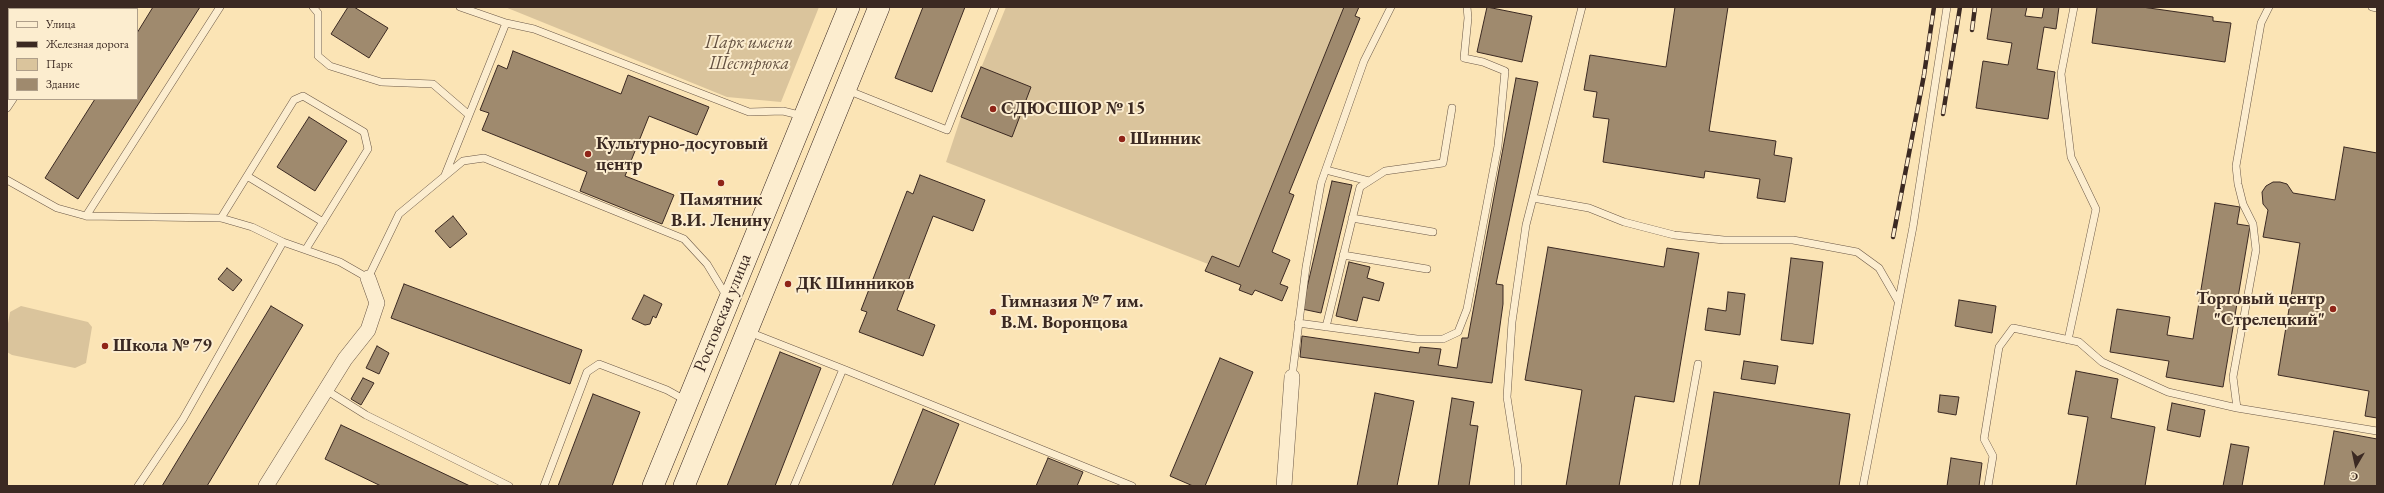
<!DOCTYPE html>
<html>
<head>
<meta charset="utf-8">
<style>
  body { margin:0 }
  #map { position:relative; width:2384px; height:493px; overflow:hidden; background:#fbe4b5; font-family:"EB Garamond",serif }
  canvas { display:block }
  .frame { position:absolute; inset:0; border:8px solid #3b2922; pointer-events:none }
  .legend { position:absolute; left:8px; top:8px; width:130px; height:92px; box-sizing:border-box; background:#fcedcf; border:1px solid #af9f8a; margin:0; padding:5px 7px; list-style:none; font-size:12px; color:#3b2922 }
  .legend li { display:flex; align-items:center; gap:8px; height:20px }
  .legend b { width:20px; border:1px solid #af9f8a }
  .north { position:absolute; left:2336px; top:445px; width:40px; height:40px; -webkit-text-stroke:3px #fcedcf; paint-order:stroke; rotate:189deg; font-size:11px; font-weight:700; line-height:16px; text-align:center; color:#3b2922 }
  .north::after { content:''; display:block; margin:auto; width:14px; height:18px; background:#3b2922; clip-path:polygon(50% 0,100% 100%,50% 72%,0 100%) }
</style>
</head>
<body>
<div id="map">
<canvas width="2384" height="493"></canvas>
<div class="frame"></div>
<ul class="legend">
<li><b style="height:5px;background:#fcedcf"></b>Улица</li>
<li><b style="height:5px;background:#3b2922"></b>Железная дорога</li>
<li><b style="height:11px;background:#dac49c"></b>Парк</li>
<li><b style="height:11px;background:#9f8a6e"></b>Здание</li>
</ul>
<div class="north">С</div>
</div>
<script>
const g = document.querySelector('canvas').getContext('2d');
g.lineJoin = 'round';
function paint(path, color) {
  g.fillStyle = color;
  g.fill(path, 'evenodd');
}
function poly(rows) {
  const path = new Path2D();
  for (const r of rows) {
    path.moveTo(r[0], r[1]);
    for (let i = 2; i < r.length; i += 2) path.lineTo(r[i], r[i + 1]);
  }
  return path;
}
function stroke(path, color, width, dash) {
  g.strokeStyle = color;
  g.lineWidth = width;
  g.lineCap = dash ? 'butt' : 'round';
  g.setLineDash(dash || []);
  g.stroke(path);
}
function write(font, color, halo, rows, align = 'center') {
  g.font = font + ' "EB Garamond",serif';
  g.lineWidth = 4;
  g.setLineDash([]);
  g.textBaseline = 'middle';
  g.strokeStyle = halo;
  g.fillStyle = color;
  for (const [text, x, y, turn = 0] of rows) {
    g.save();
    g.translate(x, y);
    g.rotate((+turn || 0) * Math.PI / 180);
    g.textAlign = isNaN(turn) ? turn : align;
    if (halo) g.strokeText(text, 0, 0);
    g.fillText(text, 0, 0);
    g.restore();
  }
}
paint(poly([
  [505,7,819,7,781,102,727,97],
  [1006,7,1344,7,1239,267,1212,256,1208,264,946,162,961,117],
  [21,306,88,322,92,327,86,363,75,368,12,355,7,352,7,329,10,312]
]), '#dac49c');
const building = poly([
  [11,7,56,7,55,9,9,9,11,7],
  [153,7,200,7,78,199,45,178,95,99,137,99,137,33,153,7],
  [348,7,354,7,388,28,369,58,331,34,348,7],
  [923,7,965,7,932,92,895,78,923,7],
  [1344,7,1359,7,1355,16,1360,18,1289,193,1294,195,1272,252,1290,260,1280,284,1288,287,1282,301,1255,290,1252,295,1239,290,1241,285,1205,271,1212,256,1239,267,1344,7],
  [1487,7,1532,16,1522,62,1477,52,1487,7],
  [1675,7,1728,7,1709,131,1776,141,1774,155,1792,158,1785,202,1757,198,1760,179,1705,171,1704,178,1603,162,1609,119,1593,117,1597,92,1584,90,1590,55,1666,67,1675,7],
  [1992,7,2027,7,2025,16,2042,18,2044,7,2059,7,2056,29,2044,27,2037,69,2055,72,2048,119,1976,108,1983,61,2008,65,2012,43,1987,39,1992,7],
  [2097,7,2142,7,2213,17,2213,21,2231,23,2225,62,2092,43,2097,7],
  [9,10,9,80,7,83,7,13,9,10],
  [513,51,621,94,628,75,709,107,697,135,649,116,625,176,674,195,662,224,580,191,587,172,482,130,489,113,480,110,498,65,507,69,513,51],
  [981,67,1031,87,1012,137,961,117,981,67],
  [1516,78,1538,82,1496,284,1503,285,1503,304,1492,383,1300,357,1302,336,1419,353,1420,347,1441,349,1438,365,1457,368,1462,338,1468,338,1516,78],
  [309,117,347,141,315,191,277,167,309,117],
  [2344,147,2377,153,2377,418,2365,416,2369,391,2278,375,2300,243,2263,237,2268,210,2263,204,2262,192,2266,186,2273,182,2280,182,2287,184,2293,193,2335,200,2344,147],
  [920,175,985,200,973,231,933,216,897,310,935,325,923,356,859,332,867,312,861,310,907,191,913,194,920,175],
  [1332,181,1352,185,1321,313,1302,309,1332,181],
  [2215,203,2240,207,2237,224,2250,226,2223,387,2166,377,2169,361,2110,352,2117,309,2170,317,2167,335,2193,339,2215,203],
  [453,216,467,234,450,248,435,231,453,216],
  [1548,247,1664,267,1667,248,1699,253,1674,402,1635,396,1619,486,1566,486,1582,390,1525,380,1548,247],
  [1791,258,1823,262,1813,344,1781,340,1791,258],
  [1349,262,1370,267,1367,278,1384,283,1379,301,1363,297,1357,321,1336,316,1349,262],
  [227,268,242,280,233,291,218,279,227,268],
  [404,284,582,350,570,384,391,318,404,284],
  [1728,292,1745,294,1740,335,1705,330,1708,308,1726,311,1728,292],
  [644,295,662,304,656,318,653,316,650,324,645,325,632,319,644,295],
  [1959,300,1996,306,1992,333,1955,326,1959,300],
  [271,306,303,325,207,486,162,486,271,306],
  [377,346,389,353,379,374,366,368,377,346],
  [780,352,821,368,775,486,727,486,780,352],
  [1220,358,1253,372,1205,486,1193,486,1170,476,1220,358],
  [1744,361,1778,366,1775,384,1741,379,1744,361],
  [2076,371,2118,379,2111,418,2155,427,2145,486,2076,486,2088,417,2068,414,2076,371],
  [363,378,374,383,361,405,351,399,363,378],
  [1714,392,1850,414,1839,486,1699,486,1714,392],
  [1375,393,1414,401,1397,486,1357,486,1375,393],
  [593,394,640,412,612,486,558,486,593,394],
  [1940,395,1959,397,1956,415,1938,412,1940,395],
  [1452,398,1474,402,1470,425,1478,426,1469,486,1438,486,1452,398],
  [2172,403,2205,410,2200,437,2167,430,2172,403],
  [923,409,959,424,934,486,892,486,923,409],
  [341,425,470,486,381,486,325,459,341,425],
  [2334,431,2377,439,2377,486,2324,486,2334,431],
  [2231,444,2249,447,2242,486,2223,486,2231,444],
  [1048,458,1083,472,1077,486,1036,486,1048,458],
  [1951,458,1982,463,1979,486,1947,486,1951,458]
]);
paint(building, '#9f8a6e');
stroke(building, '#3b2922', 1);
const lane = poly([
  [313,7,318,13,318,56,330,66,381,82,433,84,469,115],
  [460,7,506,23],
  [2372,7,2377,8],
  [72,9,73,7],
  [847,90,947,130,995,7],
  [7,108,13,99],
  [1326,170,1369,181],
  [445,175,506,23,534,29,749,112,783,111,803,116],
  [247,176,323,222],
  [7,180,57,208,86,216,221,218,252,227,283,242,340,262,368,278,399,214,463,161,484,158,684,239,707,264,727,297],
  [1533,198,1589,208,1624,222,1674,235,1724,240,1793,240,1857,252,1879,268,1898,301],
  [86,216,220,7],
  [221,218,294,100,303,96,364,132,368,149,306,249],
  [1352,218,1433,232],
  [1343,255,1427,269],
  [1298,323,1417,339,1443,339,1458,332,1467,309,1498,146,1505,71,1483,62,1464,58,1468,18,1467,7],
  [1326,327,1360,187,1385,171,1443,163,1452,108],
  [749,332,843,369,794,486],
  [2068,340,2096,209,2071,157,2061,74,2074,7],
  [843,369,1132,486],
  [1292,377,1306,267,1321,183,1364,61,1391,7],
  [326,390,366,415,509,486],
  [2237,408,2233,377,2256,250,2253,224,2243,204,2238,184,2236,166,2261,23,2269,7],
  [138,486,183,419,283,242],
  [544,486,587,372,599,364,667,390,685,400],
  [1518,486,1518,468,1507,397,1512,322,1526,225,1582,7],
  [1676,486,1698,364],
  [1863,486,1913,227,1947,7],
  [1988,486,1993,456,1984,439,1999,347,2013,328,2079,342,2102,362,2168,392,2237,408,2377,431]
]);
const street = poly([
  [266,486,345,359,368,330,377,303,368,278],
  [1284,486,1292,377]
]);
const secondary = poly([
  [653,486,849,7],
  [684,486,879,7]
]);
stroke(lane, '#6b5847', 8);
stroke(street, '#6b5847', 16);
stroke(secondary, '#3b2922', 22);
stroke(lane, '#fcedcf', 7);
stroke(street, '#fcedcf', 15);
stroke(secondary, '#fcedcf', 21);
const rail = poly([
  [1972,30,1975,7],
  [1943,114,1960,7],
  [1893,237,1924,75,1934,7]
]);
stroke(rail, '#3b2922', 4.5);
stroke(rail, '#fcedcf', 3, [9]);
for (const [x, y, r, color] of [
  [993,109,4,"#8f2418"],
  [1122,139,4,"#8f2418"],
  [588,154,4,"#8f2418"],
  [721,183,4,"#8f2418"],
  [788,284,4,"#8f2418"],
  [2333,309,4,"#8f2418"],
  [993,312,4,"#8f2418"],
  [105,346,4,"#8f2418"]
]) {
  const dot = new Path2D();
  dot.arc(x, y, r, 0, 2 * Math.PI);
  g.fillStyle = color;
  g.fill(dot);
  stroke(dot, '#fcedcf', 1.5);
}
write('italic 18px', '#635040', '#fcedcf', [
  ["Парк имени",749,43],
  ["Шестрюка",749,64]
]);
write('bold 18px', '#3b2922', '#fcedcf', [
  ["СДЮСШОР № 15",1001,109],
  ["Шинник",1130,139],
  ["Культурно-досуговый",596,144],
  ["центр",596,165],
  ["Памятник",721,200,"center"],
  ["В.И. Ленину",721,221,"center"],
  ["ДК Шинников",796,284],
  ["Торговый центр",2325,299,"right"],
  ["\"Стрелецкий\"",2325,320,"right"],
  ["Гимназия № 7 им.",1001,302],
  ["В.М. Воронцова",1001,323],
  ["Школа № 79",113,346]
], 'left');
write('18px', '#3b2922', '#fcedcf', [
  ["Ростовская улица",723,313,-68]
]);
</script>
</body>
</html>
